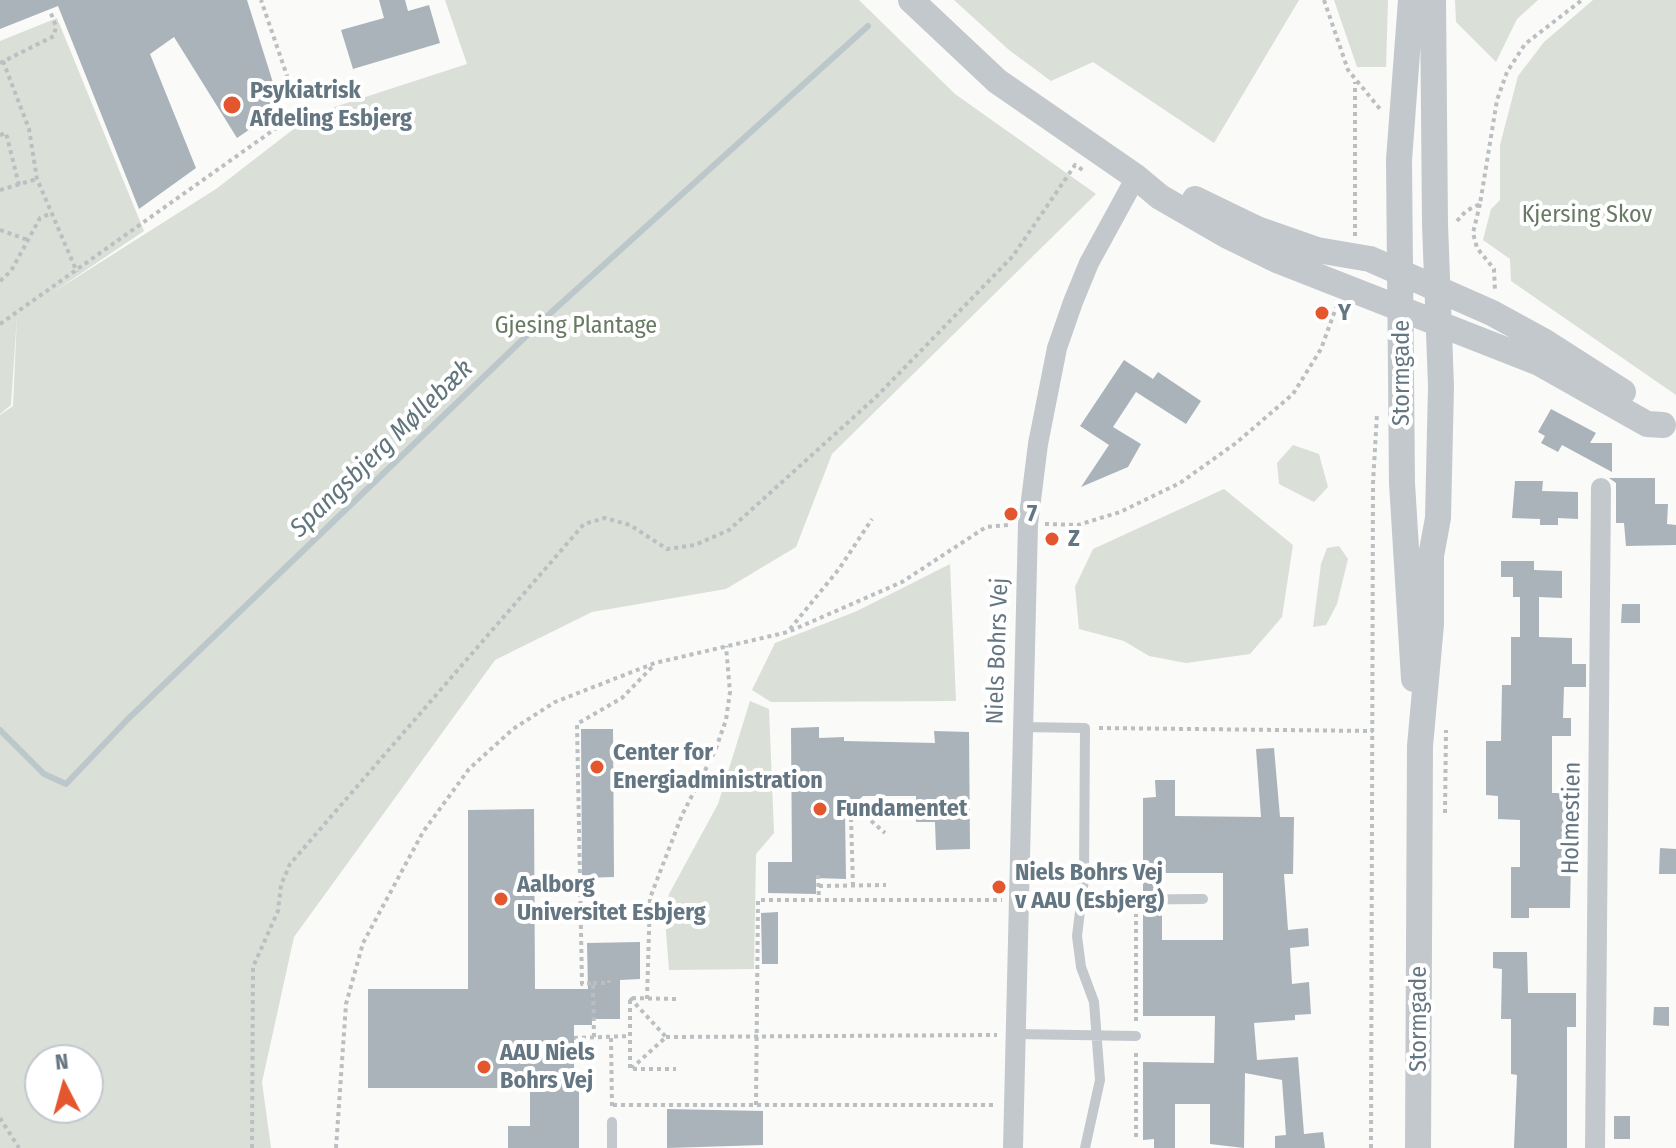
<!DOCTYPE html>
<html>
<head>
<meta charset="utf-8">
<style>
  body { margin:0 }
  #map { position:relative; width:1676px; height:1148px; overflow:hidden; background:#fafaf8; font-family:"Fira Sans Condensed",sans-serif }
  canvas { display:block }
  .north { position:absolute; left:24px; top:1044px; width:80px; height:80px; box-sizing:border-box; background:#fff; border:2px solid #c1c8cd; border-radius:50%; rotate:354deg; font-size:22px; font-weight:700; line-height:32px; text-align:center; color:#657683 }
  .north::after { content:''; display:block; margin:auto; width:28px; height:36px; background:#e4572e; clip-path:polygon(50% 0,100% 100%,50% 72%,0 100%) }
</style>
</head>
<body>
<div id="map">
<canvas width="1676" height="1148"></canvas>
<div class="north">N</div>
</div>
<script>
const g = document.querySelector('canvas').getContext('2d');
g.lineJoin = 'round';
function paint(path, color) {
  g.fillStyle = color;
  g.fill(path, 'evenodd');
}
function poly(rows) {
  const path = new Path2D();
  for (const r of rows) {
    path.moveTo(r[0], r[1]);
    for (let i = 2; i < r.length; i += 2) path.lineTo(r[i], r[i + 1]);
  }
  return path;
}
function stroke(path, color, width, dash) {
  g.strokeStyle = color;
  g.lineWidth = width;
  g.lineCap = dash ? 'butt' : 'round';
  g.setLineDash(dash || []);
  g.stroke(path);
}
function write(font, color, halo, rows, align = 'center') {
  g.font = font + ' "Fira Sans Condensed",sans-serif';
  g.lineWidth = 8;
  g.setLineDash([]);
  g.textBaseline = 'middle';
  g.strokeStyle = halo;
  g.fillStyle = color;
  for (const [text, x, y, turn = 0] of rows) {
    g.save();
    g.translate(x, y);
    g.rotate((+turn || 0) * Math.PI / 180);
    g.textAlign = isNaN(turn) ? turn : align;
    if (halo) g.strokeText(text, 0, 0);
    g.fillText(text, 0, 0);
    g.restore();
  }
}
paint(poly([
  [445,0,859,0,955,94,1096,194,832,454,796,547,726,589,592,612,495,660,294,937,262,1082,271,1148,0,1148,0,415,13,406,17,316,11,405,0,414,0,41,57,18,144,231,52,293,216,189,313,114,467,64],
  [40,1060,88,1060,88,1108,40,1108],
  [954,0,1299,0,1214,143,1093,62,1051,81,1009,50],
  [1334,0,1388,0,1386,67,1357,67],
  [1455,0,1538,0,1517,19,1496,62,1456,22],
  [1593,0,1676,0,1676,395,1511,281,1510,259,1483,240,1491,209,1500,200,1500,145,1518,76,1544,42],
  [1293,445,1319,454,1328,487,1314,502,1279,484,1277,463],
  [1224,489,1293,545,1282,617,1250,654,1186,663,1149,656,1124,641,1079,629,1075,587,1093,549],
  [1339,546,1348,559,1337,604,1326,625,1313,627,1321,564,1327,548],
  [950,564,956,701,771,702,752,690,775,643,857,611],
  [750,701,769,709,774,833,756,854,754,969,669,970,665,919,669,894,718,804]
]), '#dadfd7');
stroke(poly([
  [0,730,44,774,66,784,127,720,545,318,868,26]
]), '#bbc7cb', 6);
paint(poly([
  [0,0,247,0,281,108,237,138,174,37,150,54,196,168,139,209,58,6,0,29],
  [379,0,405,0,408,11,429,5,440,43,353,69,341,30,384,18],
  [1124,360,1153,379,1158,372,1201,401,1186,424,1136,392,1113,427,1141,444,1128,467,1081,487,1109,445,1080,426],
  [1551,409,1596,433,1590,443,1612,443,1612,472,1562,445,1558,452,1541,443,1545,436,1538,432],
  [1609,478,1655,478,1655,504,1668,504,1667,524,1676,525,1676,545,1626,546,1624,523,1616,523,1616,483],
  [1515,481,1543,481,1542,491,1578,492,1578,519,1558,518,1558,525,1540,525,1540,519,1512,518],
  [1501,561,1534,561,1534,570,1562,571,1562,598,1539,597,1539,637,1572,638,1572,664,1586,664,1586,687,1564,687,1563,718,1571,718,1571,736,1552,736,1552,793,1567,793,1567,816,1572,816,1570,908,1529,908,1529,918,1511,918,1511,867,1520,867,1520,820,1498,819,1498,796,1486,795,1486,741,1501,741,1502,685,1511,685,1511,637,1520,637,1520,597,1513,597,1513,577,1501,577],
  [1622,604,1640,604,1640,623,1621,623],
  [819,727,819,738,844,737,844,741,935,743,934,731,969,732,970,849,936,850,935,822,916,822,916,796,863,796,845,813,846,879,816,878,816,894,768,893,768,862,792,862,791,728],
  [581,729,613,729,614,877,582,878],
  [1274,748,1280,817,1294,817,1293,874,1284,874,1288,930,1308,928,1309,946,1290,948,1292,984,1309,982,1311,1014,1295,1015,1295,1020,1254,1023,1257,1060,1298,1057,1304,1134,1323,1132,1325,1148,1275,1148,1275,1136,1286,1135,1282,1080,1245,1073,1244,1148,1210,1144,1210,1104,1175,1104,1175,1148,1154,1148,1154,1139,1143,1140,1143,1062,1214,1063,1215,1016,1143,1016,1143,907,1162,907,1162,940,1223,940,1223,873,1163,873,1162,891,1143,891,1143,798,1156,797,1155,780,1175,780,1175,816,1261,817,1256,749],
  [534,809,535,989,588,989,587,943,640,942,640,979,620,980,620,1019,592,1019,592,1025,574,1025,574,1070,579,1071,579,1148,508,1148,508,1126,530,1126,530,1080,500,1081,500,1088,368,1088,368,989,468,989,468,810],
  [1660,848,1676,849,1676,874,1659,874],
  [778,912,778,964,762,964,761,913],
  [1493,952,1527,952,1528,993,1576,993,1576,1027,1567,1027,1567,1148,1514,1148,1517,1075,1511,1074,1511,1019,1501,1019,1502,969,1493,968],
  [1654,1007,1669,1007,1669,1026,1653,1025],
  [667,1109,763,1111,763,1145,667,1148],
  [1614,1116,1630,1116,1630,1139,1614,1139]
]), '#aab3b9');
stroke(poly([
  [1324,0,1348,70,1380,109],
  [3,61,29,129,37,179,77,272],
  [0,63,54,36,56,26,50,11],
  [0,135,6,133,19,185],
  [0,190,37,179],
  [1480,204,1473,233,1477,248,1494,269,1495,291],
  [1457,221,1466,211,1480,204,1497,100,1507,72,1525,44,1582,0],
  [0,230,28,240],
  [1355,236,1355,82],
  [0,281,11,271,40,218,52,213],
  [0,324,296,114,296,102,261,0],
  [1045,524,1078,525,1120,512,1180,483,1236,443,1293,394,1321,349,1337,305],
  [790,629,839,569,872,519],
  [1099,728,1373,731],
  [853,805,885,833],
  [1445,813,1446,730],
  [818,875,819,900],
  [819,886,886,885],
  [853,886,851,818,859,810],
  [1037,892,1069,892],
  [593,983,609,983,609,980],
  [630,998,666,1037,632,1068],
  [647,999,650,898,682,815,715,751,726,720,730,692,726,646],
  [676,999,630,998,630,1069,676,1069],
  [1136,1021,1136,914],
  [594,1037,593,983,582,984,577,724,622,698,654,665],
  [666,1037,997,1035],
  [574,1038,630,1036],
  [611,1038,612,1107],
  [613,1105,996,1105],
  [756,1105,758,900,1002,900],
  [0,1118,19,1148],
  [1136,1137,1136,1050],
  [252,1148,253,967,278,911,281,885,290,864,584,524,605,518,630,525,667,549,695,545,729,530,876,397,1013,256,1075,165,1084,171],
  [336,1148,346,1004,363,943,423,832,469,769,513,729,555,702,655,663,788,632,902,582,986,527,1008,525],
  [1371,1148,1373,483,1377,414]
]), '#bbbfc2', 4, [4, 4]);
stroke(poly([
  [1021,727,1085,728,1084,879,1077,936,1081,967,1094,1002,1100,1080,1085,1148],
  [1081,900,1203,899],
  [1016,1034,1136,1036],
  [612,1122,612,1148]
]), '#c3c8cc', 10);
stroke(poly([
  [1013,1148,1028,524,1038,444,1057,348,1073,302,1089,263,1136,177],
  [1595,1148,1601,488]
]), '#c3c8cc', 20);
stroke(poly([
  [911,0,997,81,1136,177,1160,197,1226,235,1279,261,1539,363,1647,424,1663,425],
  [1411,0,1399,160,1402,483,1414,679],
  [1195,199,1257,229,1317,250,1370,259,1492,313,1545,342,1623,392],
  [1418,1148,1420,746,1431,624,1431,556,1438,518,1441,386,1435,224,1433,0]
]), '#c3c8cc', 26);
for (const [x, y, r, color] of [
  [232,105,10,"#e4572e"],
  [1322,313,8,"#e4572e"],
  [1011,514,8,"#e4572e"],
  [1052,539,8,"#e4572e"],
  [597,767,8,"#e4572e"],
  [820,809,8,"#e4572e"],
  [999,887,8,"#e4572e"],
  [501,899,8,"#e4572e"],
  [484,1067,8,"#e4572e"]
]) {
  const dot = new Path2D();
  dot.arc(x, y, r, 0, 2 * Math.PI);
  g.fillStyle = color;
  g.fill(dot);
  stroke(dot, '#fff', 3);
}
write('bold 24px', '#657683', '#fff', [
  ["Psykiatrisk",250,91],
  ["Afdeling Esbjerg",250,119],
  ["Y",1338,313],
  ["7",1027,514],
  ["Z",1068,539],
  ["Center for",613,753],
  ["Energiadministration",613,781],
  ["Fundamentet",836,809],
  ["Niels Bohrs Vej",1015,873],
  ["v AAU (Esbjerg)",1015,901],
  ["Aalborg",517,885],
  ["Universitet Esbjerg",517,913],
  ["AAU Niels",500,1053],
  ["Bohrs Vej",500,1081]
], 'left');
write('24px', '#687a64', '#fff', [
  ["Kjersing Skov",1587,215],
  ["Gjesing Plantage",576,326]
]);
write('24px', '#657683', '#fff', [
  ["Stormgade",1402,373,-90],
  ["Niels Bohrs Vej",998,651,-88],
  ["Holmestien",1572,818,-89],
  ["Stormgade",1419,1019,-90]
]);
write('italic 26px', '#60757c', '#fff', [
  ["Spangsbjerg Møllebæk",382,449,-44]
]);
</script>
</body>
</html>
